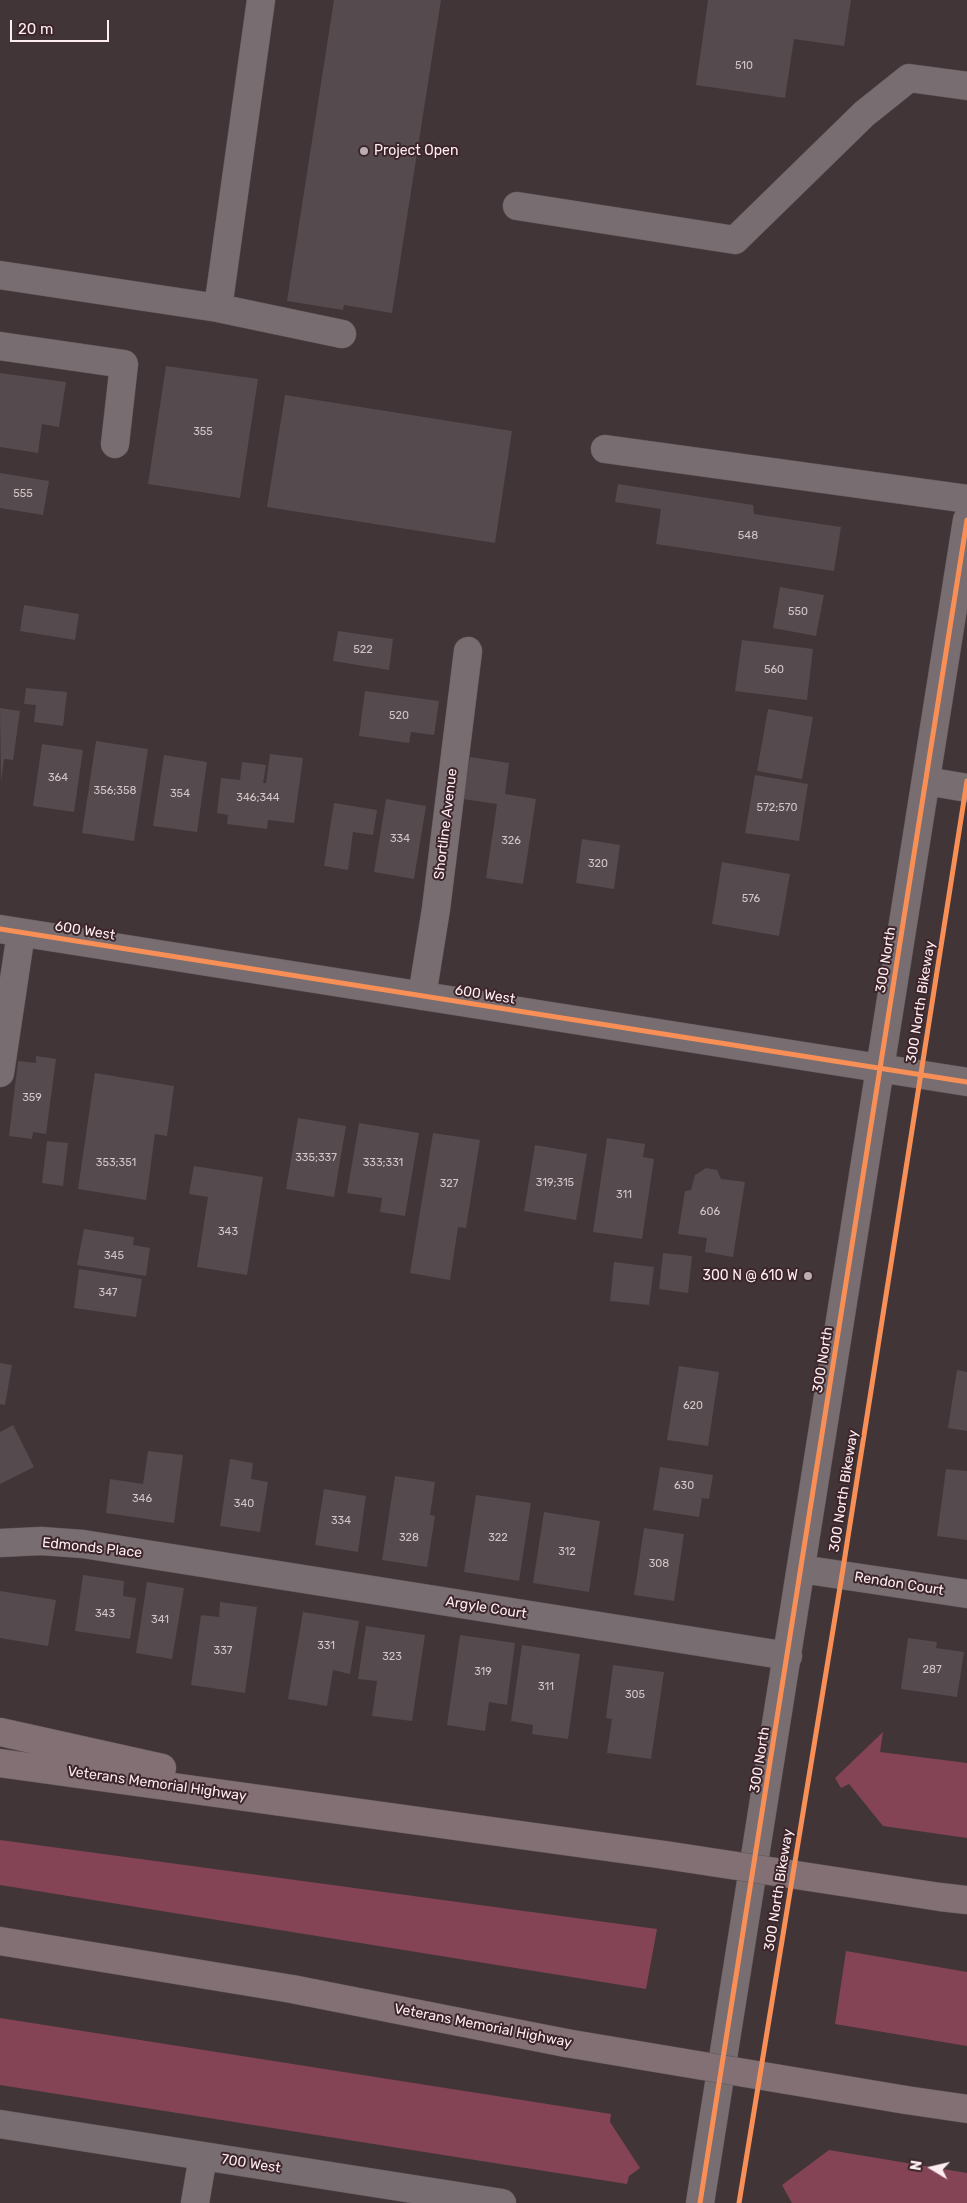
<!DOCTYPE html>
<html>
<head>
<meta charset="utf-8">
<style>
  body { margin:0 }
  #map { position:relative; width:967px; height:2203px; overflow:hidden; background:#413538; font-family:Rubik,sans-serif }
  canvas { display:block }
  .north { position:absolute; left:907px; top:2143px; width:50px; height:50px; -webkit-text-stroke:4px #3c252b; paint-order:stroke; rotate:279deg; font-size:14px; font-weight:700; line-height:20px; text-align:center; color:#fdedf0 }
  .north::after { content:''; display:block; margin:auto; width:18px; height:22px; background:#fdedf0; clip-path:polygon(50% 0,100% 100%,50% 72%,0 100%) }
  .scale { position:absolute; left:10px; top:20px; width:99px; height:22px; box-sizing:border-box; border:2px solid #fdedf0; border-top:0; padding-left:6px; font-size:15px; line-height:18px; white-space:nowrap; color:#fdedf0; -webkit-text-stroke:4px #3c252b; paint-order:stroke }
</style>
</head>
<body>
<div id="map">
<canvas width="967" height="2203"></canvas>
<div class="north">N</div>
<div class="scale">20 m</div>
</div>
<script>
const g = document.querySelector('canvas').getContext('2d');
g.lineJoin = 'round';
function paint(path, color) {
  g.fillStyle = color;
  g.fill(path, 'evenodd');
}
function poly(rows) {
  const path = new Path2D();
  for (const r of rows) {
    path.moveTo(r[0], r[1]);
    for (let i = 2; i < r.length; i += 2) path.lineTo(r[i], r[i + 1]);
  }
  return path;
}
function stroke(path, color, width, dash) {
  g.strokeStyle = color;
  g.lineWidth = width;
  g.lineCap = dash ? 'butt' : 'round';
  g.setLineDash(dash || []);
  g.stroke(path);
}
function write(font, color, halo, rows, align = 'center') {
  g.font = font + ' Rubik,sans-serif';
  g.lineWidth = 4;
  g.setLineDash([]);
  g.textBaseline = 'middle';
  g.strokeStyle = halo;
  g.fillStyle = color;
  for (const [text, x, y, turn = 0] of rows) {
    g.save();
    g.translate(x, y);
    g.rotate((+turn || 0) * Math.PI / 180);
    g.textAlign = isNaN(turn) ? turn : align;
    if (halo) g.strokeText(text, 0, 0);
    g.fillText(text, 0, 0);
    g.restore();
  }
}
paint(poly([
  [883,1732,880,1752,967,1763,967,1838,883,1826,849,1784,841,1788,835,1778],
  [0,1840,657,1929,646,1989,0,1885],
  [846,1951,967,1972,967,2046,835,2024],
  [0,2018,611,2114,610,2122,640,2168,629,2176,627,2184,0,2085],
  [829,2150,967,2173,967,2203,792,2203,782,2185]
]), '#844456');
paint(poly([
  [334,0,441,0,392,313,344,305,343,310,287,301],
  [708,0,851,0,844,46,794,39,785,98,696,85],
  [166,366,258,379,240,498,148,484],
  [0,373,66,382,59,427,42,424,38,453,0,447],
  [285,395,512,431,495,543,267,507],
  [0,473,49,481,43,515,0,508],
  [618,484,753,505,754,514,841,527,834,571,656,544,661,509,615,502],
  [780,587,824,595,816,636,773,628],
  [24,605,79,614,75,640,20,631],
  [338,631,393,639,389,670,333,661],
  [742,640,813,649,807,700,735,691],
  [26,688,67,692,63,726,34,722,36,705,24,704],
  [365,691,439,701,434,735,411,732,409,743,359,736],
  [0,708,20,711,13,760,4,759,1,782],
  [768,709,813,717,802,779,757,771],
  [96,741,148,749,134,841,82,833],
  [42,744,83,750,74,812,33,806],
  [270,754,303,758,294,823,268,820,267,829,227,824,228,815,217,813,221,778,240,780,242,762,266,765,263,783,266,783],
  [164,755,207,762,197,832,153,826],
  [470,757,509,763,505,794,536,799,523,884,486,878,497,804,463,799],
  [755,775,808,784,799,841,745,833],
  [386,799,426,806,414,879,374,872],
  [334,803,377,810,373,835,353,832,348,870,324,866],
  [582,839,620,845,614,889,576,883],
  [722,862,790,874,779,936,712,924],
  [36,1056,56,1059,46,1134,33,1132,32,1139,9,1136,18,1061,36,1063],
  [95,1073,174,1086,167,1136,155,1134,146,1200,78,1189],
  [298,1118,346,1126,334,1197,286,1189],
  [359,1123,419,1133,405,1216,380,1212,382,1198,347,1193],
  [433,1133,480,1140,466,1228,458,1227,450,1280,410,1273],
  [607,1138,645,1144,643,1157,654,1159,642,1239,593,1232],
  [47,1141,68,1143,63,1186,42,1183],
  [535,1145,587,1154,576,1220,524,1211],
  [194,1166,263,1177,247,1275,197,1267,208,1197,189,1194],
  [706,1168,717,1170,721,1179,745,1182,733,1257,705,1252,707,1238,678,1234,685,1191,691,1190,695,1175],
  [84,1229,134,1237,133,1245,150,1248,146,1276,77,1265],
  [663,1253,692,1256,688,1293,659,1289],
  [614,1262,654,1267,649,1305,610,1301],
  [79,1269,142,1279,136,1317,74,1308],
  [0,1363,12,1365,5,1405,0,1404],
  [679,1366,719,1372,708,1446,667,1440],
  [957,1370,967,1372,967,1431,948,1428],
  [13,1425,34,1467,0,1484,0,1432],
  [148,1451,183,1455,174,1523,106,1513,110,1479,143,1484],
  [230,1459,253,1463,251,1479,268,1482,260,1532,220,1526],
  [660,1467,713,1475,709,1499,702,1498,699,1517,653,1510],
  [946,1469,967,1471,967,1540,937,1536],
  [395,1476,435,1482,430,1515,435,1516,427,1567,382,1560],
  [324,1489,366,1496,358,1552,315,1545],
  [476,1495,531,1503,519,1581,464,1572],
  [544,1512,600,1521,589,1592,533,1583],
  [644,1528,684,1534,674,1601,634,1595],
  [83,1575,124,1581,123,1596,136,1598,130,1639,75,1631],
  [147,1582,184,1588,172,1659,136,1653],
  [0,1591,56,1600,48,1646,0,1638],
  [220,1602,257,1607,245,1693,191,1685,201,1615,219,1617],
  [303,1612,359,1621,350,1674,333,1670,327,1706,288,1699],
  [366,1626,425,1635,412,1721,372,1716,377,1681,358,1679],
  [460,1635,515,1643,507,1705,489,1702,485,1731,447,1725],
  [908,1638,937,1642,936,1648,964,1652,957,1697,901,1689],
  [522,1645,580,1654,568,1739,532,1734,533,1725,511,1721],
  [613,1665,664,1672,651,1759,607,1753,612,1719,606,1718]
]), '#554a4d');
const minor = poly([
  [261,0,218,308,342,334],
  [517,206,735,240,864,114,909,78,967,86],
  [0,275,218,308],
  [0,346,124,364,115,444],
  [605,449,967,499],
  [926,781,967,788],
  [0,929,967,1082],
  [422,996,436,909,468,651],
  [0,1073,21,933],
  [0,1543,41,1541,83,1544,788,1656],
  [801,1569,967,1594],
  [0,2124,502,2203],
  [195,2203,203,2156],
  [700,2203,967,520]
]);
const highway = poly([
  [0,1732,162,1768],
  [0,1763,665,1855],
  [940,1897,967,1900],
  [0,1941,292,1989,566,2043],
  [906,2100,967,2109]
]);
stroke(minor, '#5f5356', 29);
stroke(highway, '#5f5356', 29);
stroke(minor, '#786d70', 28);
stroke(highway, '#827074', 28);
const highwayBridge = poly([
  [665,1855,940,1897],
  [566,2043,906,2100]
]);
stroke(highwayBridge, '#5f5356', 29, []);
stroke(highwayBridge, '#827074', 28);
stroke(poly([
  [0,929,967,1082],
  [700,2203,967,520],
  [739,2203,842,1575,967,781]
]), '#f78f57', 5);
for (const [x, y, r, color] of [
  [364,151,5,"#bbadb0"],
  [808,1276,5,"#bbadb0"]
]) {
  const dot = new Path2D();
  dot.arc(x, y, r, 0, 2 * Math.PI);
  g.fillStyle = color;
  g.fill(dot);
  stroke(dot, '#3c252b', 2);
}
write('11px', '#d3c4c7', null, [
  ["510",744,66],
  ["355",203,432],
  ["555",23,494],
  ["548",748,536],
  ["550",798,612],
  ["522",363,650],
  ["560",774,670],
  ["520",399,716],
  ["364",58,778],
  ["356;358",115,791],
  ["354",180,794],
  ["346;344",258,798],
  ["572;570",777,808],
  ["334",400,839],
  ["326",511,841],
  ["320",598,864],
  ["576",751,899],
  ["359",32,1098],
  ["335;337",316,1158],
  ["353;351",116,1163],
  ["333;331",383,1163],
  ["319;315",555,1183],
  ["327",449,1184],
  ["311",624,1195],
  ["606",710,1212],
  ["343",228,1232],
  ["345",114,1256],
  ["347",108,1293],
  ["620",693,1406],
  ["630",684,1486],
  ["346",142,1499],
  ["340",244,1504],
  ["334",341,1521],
  ["328",409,1538],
  ["322",498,1538],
  ["312",567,1552],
  ["308",659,1564],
  ["343",105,1614],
  ["341",160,1620],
  ["331",326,1646],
  ["337",223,1651],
  ["323",392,1657],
  ["287",932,1670],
  ["319",483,1672],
  ["311",546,1687],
  ["305",635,1695]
]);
write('14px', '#fdedf0', '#3c252b', [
  ["Project Open",374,151],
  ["300 N @ 610 W",798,1276,"right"]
], 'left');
write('14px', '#fdedf0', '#3c252b', [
  ["Shortline Avenue",446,824,-83],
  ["600 West",85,931,9],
  ["300 North",886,960,-81],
  ["600 West",485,995,9],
  ["300 North Bikeway",921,1002,-81],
  ["300 North",823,1360,-81],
  ["300 North Bikeway",844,1491,-81],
  ["Edmonds Place",92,1548,6],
  ["Rendon Court",899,1584,9],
  ["Argyle Court",486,1608,9],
  ["300 North",760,1760,-81],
  ["Veterans Memorial Highway",157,1784,8],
  ["300 North Bikeway",779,1890,-81],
  ["Veterans Memorial Highway",483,2026,11],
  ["700 West",251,2164,9]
]);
</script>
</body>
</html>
